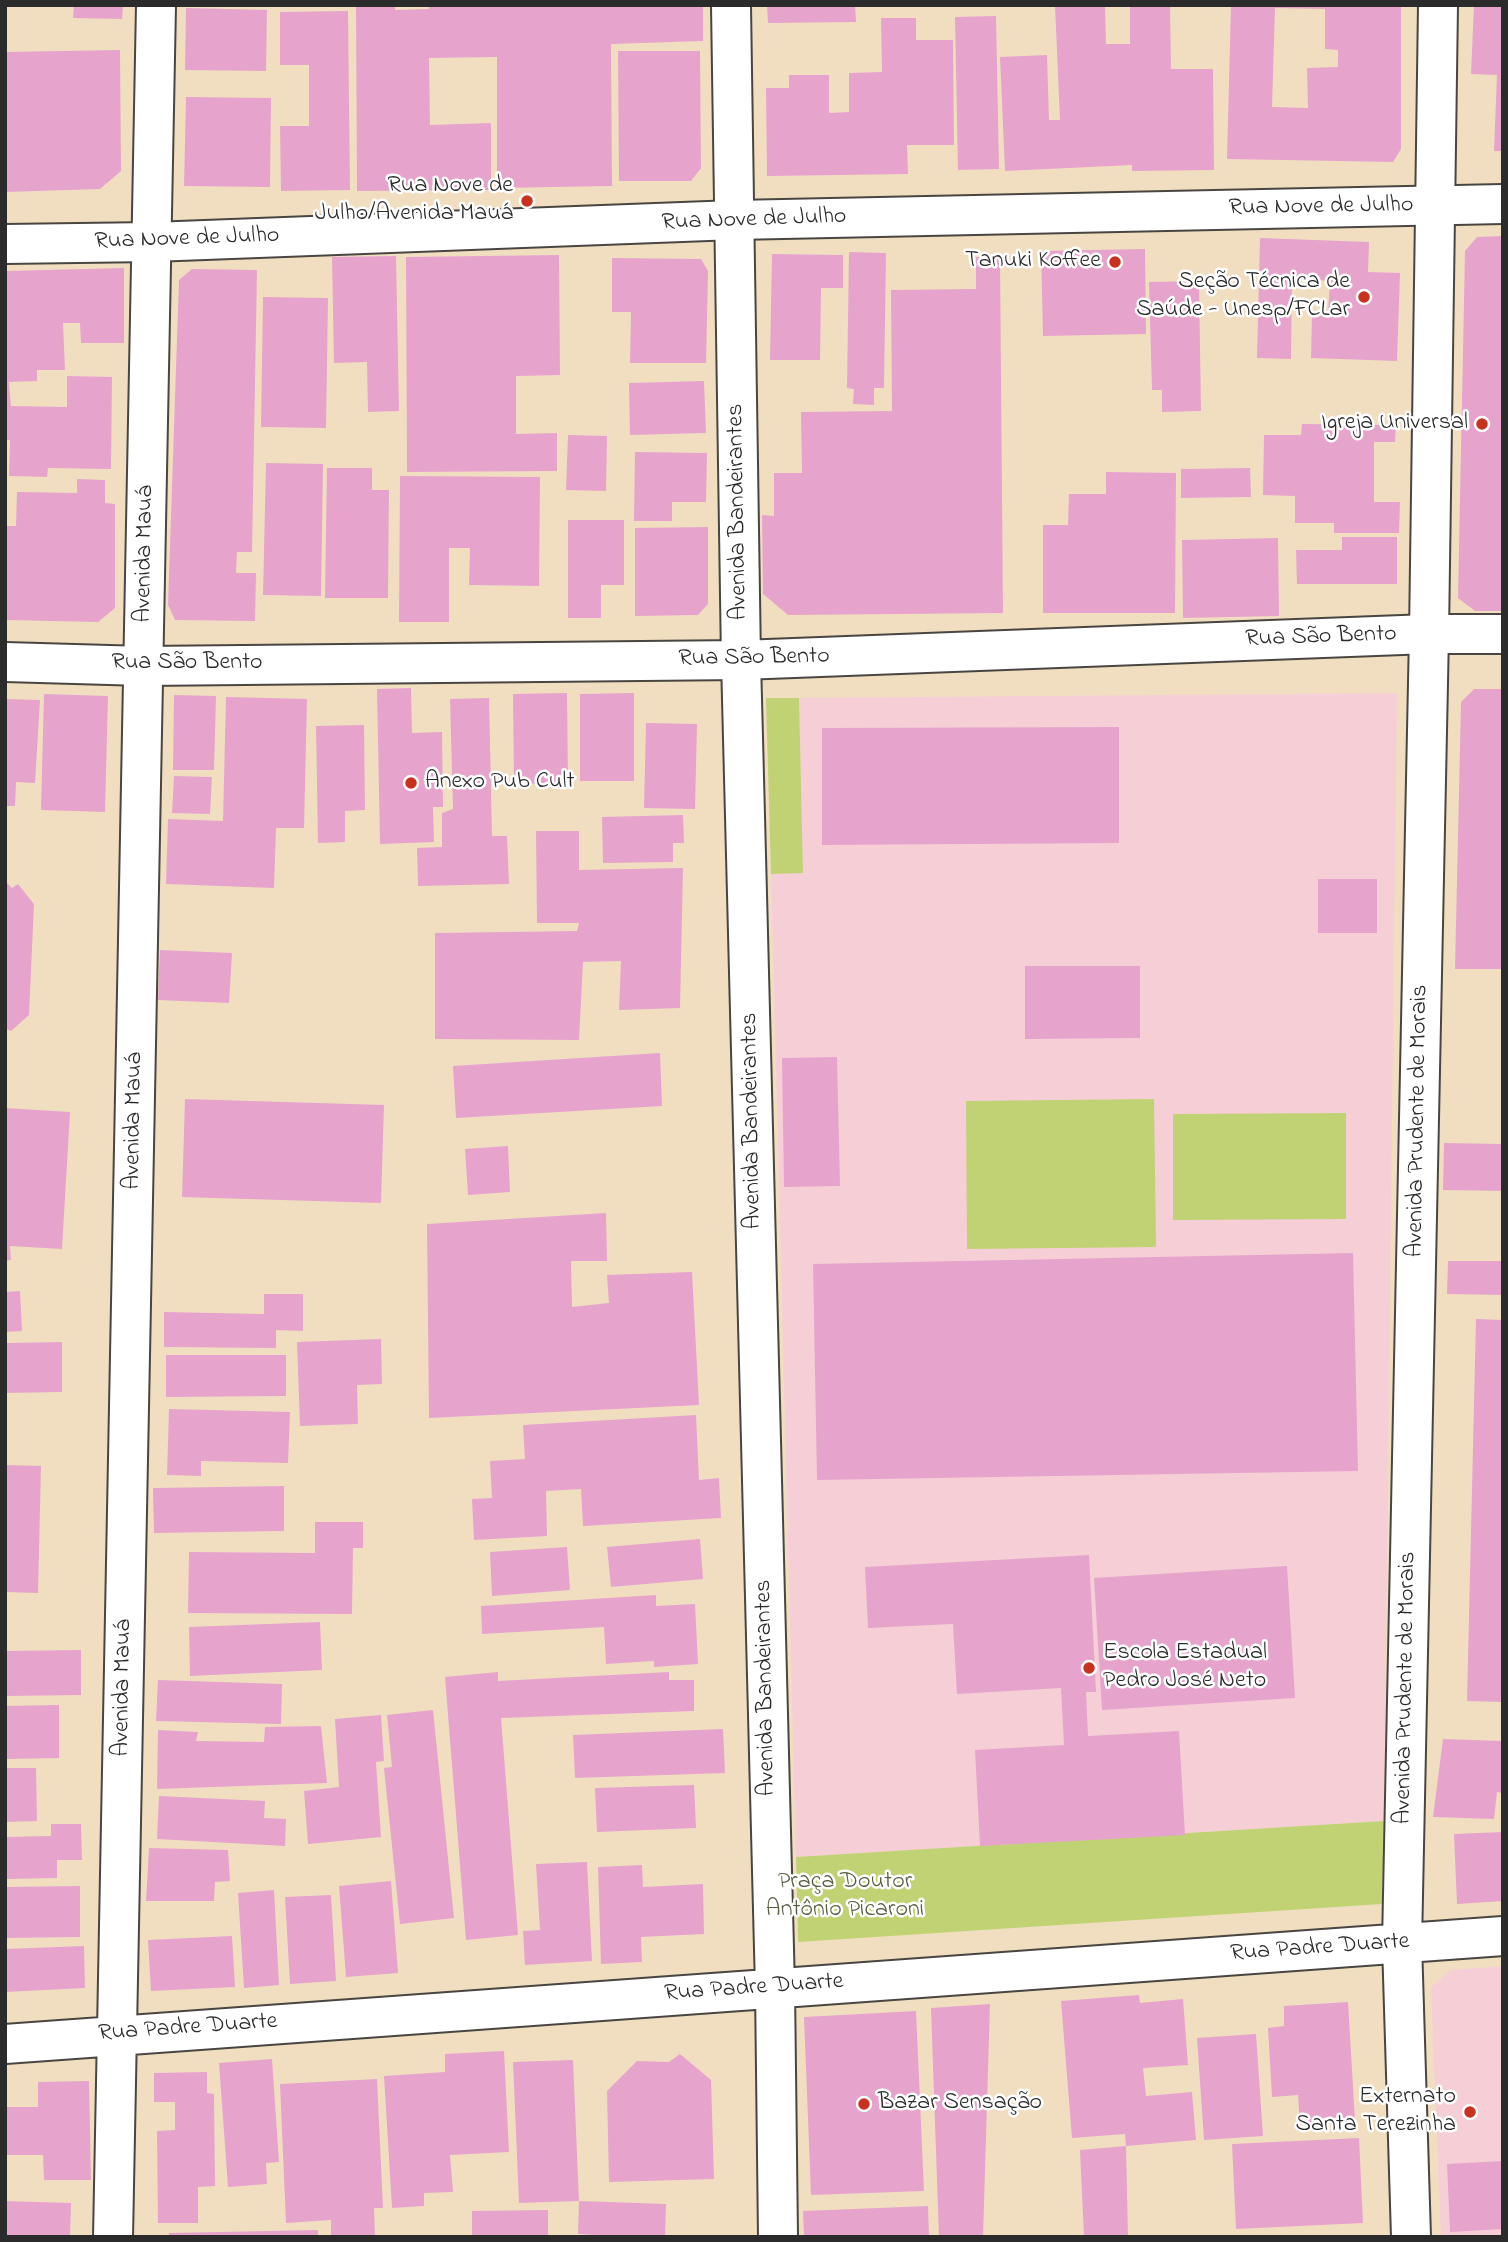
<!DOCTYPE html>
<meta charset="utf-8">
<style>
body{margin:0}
#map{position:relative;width:1508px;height:2242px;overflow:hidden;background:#f1dec0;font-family:"Indie Flower",sans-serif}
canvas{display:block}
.frame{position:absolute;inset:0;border:7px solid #2b2b2b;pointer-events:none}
</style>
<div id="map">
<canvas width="1508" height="2242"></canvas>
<div class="frame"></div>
</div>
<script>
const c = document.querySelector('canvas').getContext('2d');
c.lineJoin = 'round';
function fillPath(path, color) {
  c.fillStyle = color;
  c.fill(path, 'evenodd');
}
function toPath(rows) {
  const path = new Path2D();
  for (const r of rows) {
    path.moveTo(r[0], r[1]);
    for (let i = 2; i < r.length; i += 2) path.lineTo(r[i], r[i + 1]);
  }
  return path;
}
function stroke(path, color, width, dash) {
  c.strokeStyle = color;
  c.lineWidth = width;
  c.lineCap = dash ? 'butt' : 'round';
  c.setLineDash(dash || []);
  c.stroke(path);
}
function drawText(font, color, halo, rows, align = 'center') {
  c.font = font + ' "Indie Flower",sans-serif';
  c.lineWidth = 5;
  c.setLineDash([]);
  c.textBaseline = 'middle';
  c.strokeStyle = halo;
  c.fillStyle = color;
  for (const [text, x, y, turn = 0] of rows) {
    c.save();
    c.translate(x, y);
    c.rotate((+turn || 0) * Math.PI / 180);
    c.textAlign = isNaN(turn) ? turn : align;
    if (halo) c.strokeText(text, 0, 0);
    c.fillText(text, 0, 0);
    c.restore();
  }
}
fillPath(toPath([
 [1397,693,1384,1821,796,1857,771,874,803,872,799,698],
 [1503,1966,1503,2237,1441,2237,1431,1987,1451,1970]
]), '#f6cfd6');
fillPath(toPath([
 [766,698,799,698,803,873,771,874],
 [1154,1099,1156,1247,967,1249,966,1101],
 [1346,1113,1346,1219,1173,1220,1173,1114],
 [1384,1821,1382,1904,798,1942,796,1857]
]), '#c1d275');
fillPath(toPath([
 [74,5,123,5,122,19,73,18],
 [356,5,395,5,395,10,429,9,429,5,703,5,703,41,611,44,612,186,497,188,497,57,429,58,430,125,491,123,491,190,357,191],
 [767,5,855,5,856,22,768,23],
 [1055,5,1105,5,1106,44,1130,44,1130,5,1170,5,1171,69,1213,69,1214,170,1132,171,1132,165,1005,171,1000,57,1047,55,1049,120,1060,120],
 [1231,5,1401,5,1401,149,1393,162,1227,159],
 [1275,8,1325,9,1325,49,1338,50,1338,67,1307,68,1308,108,1272,107],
 [1474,5,1503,5,1503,151,1494,151,1497,75,1471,74],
 [186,8,267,10,266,71,185,70],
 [348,11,350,190,281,191,280,126,309,126,309,65,280,65,280,12],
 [996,16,999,169,958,170,955,17],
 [881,18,916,18,916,40,953,40,954,145,907,145,908,174,767,176,766,88,789,88,789,75,829,75,829,113,849,112,849,73,882,72],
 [120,50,121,171,100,189,5,192,5,52],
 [618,51,700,51,701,168,691,181,619,181],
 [186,97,271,98,270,187,184,186],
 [1503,236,1503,611,1475,611,1458,598,1465,251,1477,237],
 [1260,238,1369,242,1368,272,1400,273,1397,361,1311,358,1312,314,1328,315,1330,281,1316,280,1292,279,1291,359,1257,358],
 [1145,249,1146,334,1043,336,1041,251],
 [849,252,886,253,884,388,874,388,874,405,853,404,854,389,847,388],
 [772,254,843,255,843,288,821,288,820,360,770,360],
 [559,255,560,375,516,376,516,434,557,433,557,471,407,472,406,257],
 [396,256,399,411,368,412,367,362,334,363,332,257],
 [976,257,1000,257,1003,613,788,615,763,594,762,515,774,516,774,473,802,473,801,412,892,411,891,290,976,289],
 [612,258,701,259,708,271,706,363,630,363,631,312,612,312],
 [124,268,124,343,81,343,80,323,63,323,65,370,37,370,37,381,9,382,11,406,67,407,67,376,112,377,111,469,48,468,47,477,9,476,10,440,5,440,5,271],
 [192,269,257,270,252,552,237,552,236,573,256,573,255,621,175,620,168,605,179,280],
 [1199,281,1201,411,1162,412,1162,390,1152,390,1149,282],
 [263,297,328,298,326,428,261,427],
 [704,381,706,433,630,435,629,383],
 [1302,424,1396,425,1395,442,1374,442,1374,502,1400,502,1399,533,1334,533,1334,523,1295,523,1295,496,1263,495,1264,435,1301,435],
 [568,435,607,436,606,491,566,490],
 [635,452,707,453,706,502,672,502,672,521,634,521],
 [266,463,323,464,321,596,263,595],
 [327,468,372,468,372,490,389,490,388,598,325,598],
 [1250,468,1251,497,1181,498,1181,469],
 [1106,472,1176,473,1175,613,1043,613,1043,525,1068,525,1069,494,1106,494],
 [400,476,540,477,539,586,469,585,470,548,449,548,449,622,399,622],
 [77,479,105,480,105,503,115,504,115,608,98,622,5,620,5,526,16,526,17,492,77,493],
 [568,520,624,520,624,585,601,585,601,618,568,618],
 [708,527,708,604,698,615,635,616,635,528],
 [1342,537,1397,537,1397,584,1297,584,1296,550,1342,550],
 [1278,538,1279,616,1183,618,1182,540],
 [411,688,412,733,442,732,443,807,433,807,434,842,380,844,377,689],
 [1474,689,1503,689,1503,969,1455,969,1461,702],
 [567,693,568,783,514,784,513,694],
 [634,693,634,781,580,781,580,694],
 [44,694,108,696,105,812,41,810],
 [174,695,216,696,214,770,173,770],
 [226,697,307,699,304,828,276,828,274,888,166,884,168,819,223,821],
 [489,698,492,836,507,836,509,884,418,886,417,848,442,847,442,813,453,809,450,699],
 [5,699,40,700,35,783,16,782,15,806,5,806],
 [646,723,697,724,695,809,644,808],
 [364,725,365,810,345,811,345,842,318,843,316,726],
 [1119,727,1119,843,822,845,822,728],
 [174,776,212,777,210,814,172,813],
 [683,815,684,843,673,843,673,862,603,863,602,817],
 [536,831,579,831,579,870,683,868,680,1008,619,1010,621,961,583,962,579,1040,435,1039,435,933,577,931,579,923,537,923],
 [1318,879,1377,879,1377,933,1318,933],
 [5,881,12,888,18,884,34,904,29,1015,11,1031,5,1028],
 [160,950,232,953,229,1003,158,1000],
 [1025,966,1140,966,1140,1038,1025,1039],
 [660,1053,662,1106,456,1118,453,1066],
 [837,1057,840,1186,784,1187,782,1058],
 [185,1099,384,1105,381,1203,182,1197],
 [5,1108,70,1112,62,1249,10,1246,11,1260,5,1261],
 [1444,1143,1503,1144,1503,1191,1443,1190],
 [508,1146,510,1192,468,1195,465,1149],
 [606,1213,607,1261,571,1261,572,1307,609,1303,607,1275,692,1272,699,1405,429,1418,427,1224],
 [1353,1253,1358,1471,817,1480,813,1264],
 [1448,1261,1503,1261,1503,1295,1447,1294],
 [20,1291,22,1331,5,1332,5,1292],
 [264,1294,303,1294,303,1331,276,1330,276,1348,164,1347,164,1312,264,1314],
 [1476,1319,1503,1320,1503,1702,1467,1701],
 [381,1339,382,1384,357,1385,358,1424,300,1426,297,1342],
 [62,1342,62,1392,5,1393,5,1343],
 [166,1355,286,1355,286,1396,166,1397],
 [169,1409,290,1412,288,1463,201,1461,201,1476,167,1475],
 [696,1415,699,1480,719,1478,721,1518,583,1526,581,1489,546,1491,547,1536,474,1540,472,1499,492,1498,490,1461,525,1459,523,1425],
 [5,1465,41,1466,38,1593,5,1592],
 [284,1486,284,1531,154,1533,153,1488],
 [315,1522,363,1522,363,1548,353,1548,352,1614,188,1613,189,1552,315,1553],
 [700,1539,703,1579,611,1587,607,1547],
 [567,1547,570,1590,492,1596,490,1552],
 [1089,1555,1096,1692,1086,1692,1088,1736,1179,1731,1185,1835,980,1846,975,1750,1064,1745,1061,1688,957,1694,953,1624,868,1628,865,1567],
 [1287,1566,1295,1698,1102,1710,1094,1578],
 [656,1595,656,1606,695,1604,698,1664,654,1667,654,1661,606,1664,604,1627,482,1634,481,1606],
 [320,1622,322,1670,190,1676,189,1627],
 [81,1650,81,1695,5,1696,5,1651],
 [498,1672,498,1681,669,1672,669,1680,694,1680,694,1711,501,1718,518,1935,466,1940,445,1677],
 [158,1680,282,1684,281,1724,156,1721],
 [59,1705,59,1758,5,1759,5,1706],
 [433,1710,454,1918,400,1924,384,1768,392,1767,387,1715],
 [381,1715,384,1761,376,1762,381,1837,308,1844,304,1791,339,1787,335,1719],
 [321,1726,327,1783,157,1789,158,1730,198,1732,196,1741,264,1742,265,1727],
 [723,1729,725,1773,575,1778,573,1735],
 [1443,1739,1503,1741,1503,1793,1497,1792,1494,1819,1433,1817],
 [5,1768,36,1768,37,1821,5,1822],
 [694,1785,696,1828,597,1832,595,1788],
 [159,1796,265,1801,264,1818,286,1819,285,1846,157,1839],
 [51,1824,81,1824,82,1860,57,1860,57,1878,5,1879,5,1837,51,1836],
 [1503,1832,1503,1901,1457,1904,1454,1834],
 [149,1848,228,1850,230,1881,215,1882,214,1901,146,1901],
 [587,1862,592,1961,525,1965,523,1931,540,1930,536,1864],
 [642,1865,643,1887,703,1884,704,1934,641,1937,642,1962,601,1964,598,1867],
 [391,1881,398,1973,346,1977,339,1886],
 [80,1886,80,1937,5,1938,5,1887],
 [274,1890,279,1985,244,1988,238,1893],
 [331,1895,336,1981,290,1984,285,1897],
 [232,1936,235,1987,151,1991,148,1940],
 [84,1946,85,1988,5,1992,5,1949],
 [1139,1995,1140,2003,1183,1999,1188,2065,1143,2068,1146,2096,1192,2092,1196,2140,1126,2146,1125,2134,1072,2138,1061,2001],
 [1348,2002,1355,2121,1300,2125,1298,2095,1272,2097,1268,2028,1284,2026,1284,2006],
 [990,2004,983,2237,939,2237,931,2008],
 [916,2011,924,2191,811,2195,804,2017],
 [1256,2034,1263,2136,1204,2140,1197,2038],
 [504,2051,509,2152,450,2155,453,2192,424,2193,424,2206,392,2208,384,2076,445,2072,445,2054],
 [680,2054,711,2080,714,2179,609,2182,607,2091,637,2061,669,2062],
 [272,2059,279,2162,266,2163,267,2184,228,2187,219,2063],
 [573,2060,579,2201,666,2204,665,2237,596,2237,596,2235,578,2234,579,2201,519,2203,513,2062],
 [207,2072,207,2093,214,2094,215,2186,198,2187,198,2223,158,2223,157,2131,175,2130,175,2102,154,2102,154,2073],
 [377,2079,383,2208,374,2208,375,2237,331,2237,331,2220,286,2223,280,2084],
 [89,2081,91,2180,44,2180,43,2155,5,2155,5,2107,38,2107,38,2082],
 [1359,2138,1363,2223,1236,2229,1232,2144],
 [1126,2146,1128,2237,1084,2237,1080,2150],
 [1503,2161,1503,2229,1450,2232,1447,2164],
 [5,2201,71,2203,70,2237,5,2237],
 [928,2206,929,2237,804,2237,803,2211],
 [548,2210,548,2237,472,2237,472,2211],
 [318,2230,318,2237,169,2237,169,2233]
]), '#e6a4cd');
const minor = toPath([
 [731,5,741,660,775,1987,778,2237],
 [5,2044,1503,1936],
 [113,2237,156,5],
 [1411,2237,1402,1943,1429,634,1438,5]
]);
const tertiary = toPath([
 [5,244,152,242,735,220,1503,204],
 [5,662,144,666,741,660,1429,634,1503,634]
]);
stroke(minor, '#494641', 42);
stroke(tertiary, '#494641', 42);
stroke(minor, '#fff', 38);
stroke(tertiary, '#fff', 38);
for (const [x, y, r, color] of [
 [527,201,7,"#c8321e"],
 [1115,262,7,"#c8321e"],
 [1364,297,7,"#c8321e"],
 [1482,424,7,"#c8321e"],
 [411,783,7,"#c8321e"],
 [1089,1668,7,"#c8321e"],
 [864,2104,7,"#c8321e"],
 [1470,2112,7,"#c8321e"]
]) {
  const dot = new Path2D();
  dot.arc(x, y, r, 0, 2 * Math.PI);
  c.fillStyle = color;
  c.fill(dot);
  stroke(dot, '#fff', 2.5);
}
drawText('24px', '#2b2b2b', '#fff', [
 ["Rua Nove de",513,187],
 ["Julho/Avenida Mauá",513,215],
 ["Tanuki Koffee",1101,262],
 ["Seção Técnica de",1350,283],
 ["Saúde - Unesp/FCLar",1350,311],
 ["Igreja Universal",1468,424],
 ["Anexo Pub Cult",425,783,"left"],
 ["Escola Estadual",1103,1654,"left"],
 ["Pedro José Neto",1103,1682,"left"],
 ["Externato",1456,2098],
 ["Santa Terezinha",1456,2126],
 ["Bazar Sensação",878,2104,"left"]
], 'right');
drawText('24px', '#2b2b2b', '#fff', [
 ["Rua Nove de Julho",1321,208,-1],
 ["Rua Nove de Julho",754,221,-2],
 ["Rua Nove de Julho",187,240,-2],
 ["Avenida Bandeirantes",739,512,-91],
 ["Avenida Mauá",146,554,-89],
 ["Rua São Bento",1321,638,-2],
 ["Rua São Bento",754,659,-1],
 ["Rua São Bento",187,664],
 ["Avenida Mauá",135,1121,-89],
 ["Avenida Bandeirantes",753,1121,-91],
 ["Avenida Prudente de Morais",1419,1121,-89],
 ["Avenida Mauá",124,1688,-89],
 ["Avenida Bandeirantes",767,1688,-91],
 ["Avenida Prudente de Morais",1407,1688,-89],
 ["Rua Padre Duarte",1320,1949,-4],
 ["Rua Padre Duarte",754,1989,-4],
 ["Rua Padre Duarte",188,2029,-4]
]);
drawText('24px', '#585d41', '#fff', [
 ["Praça Doutor",845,1883],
 ["Antônio Picaroni",845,1911]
]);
</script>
